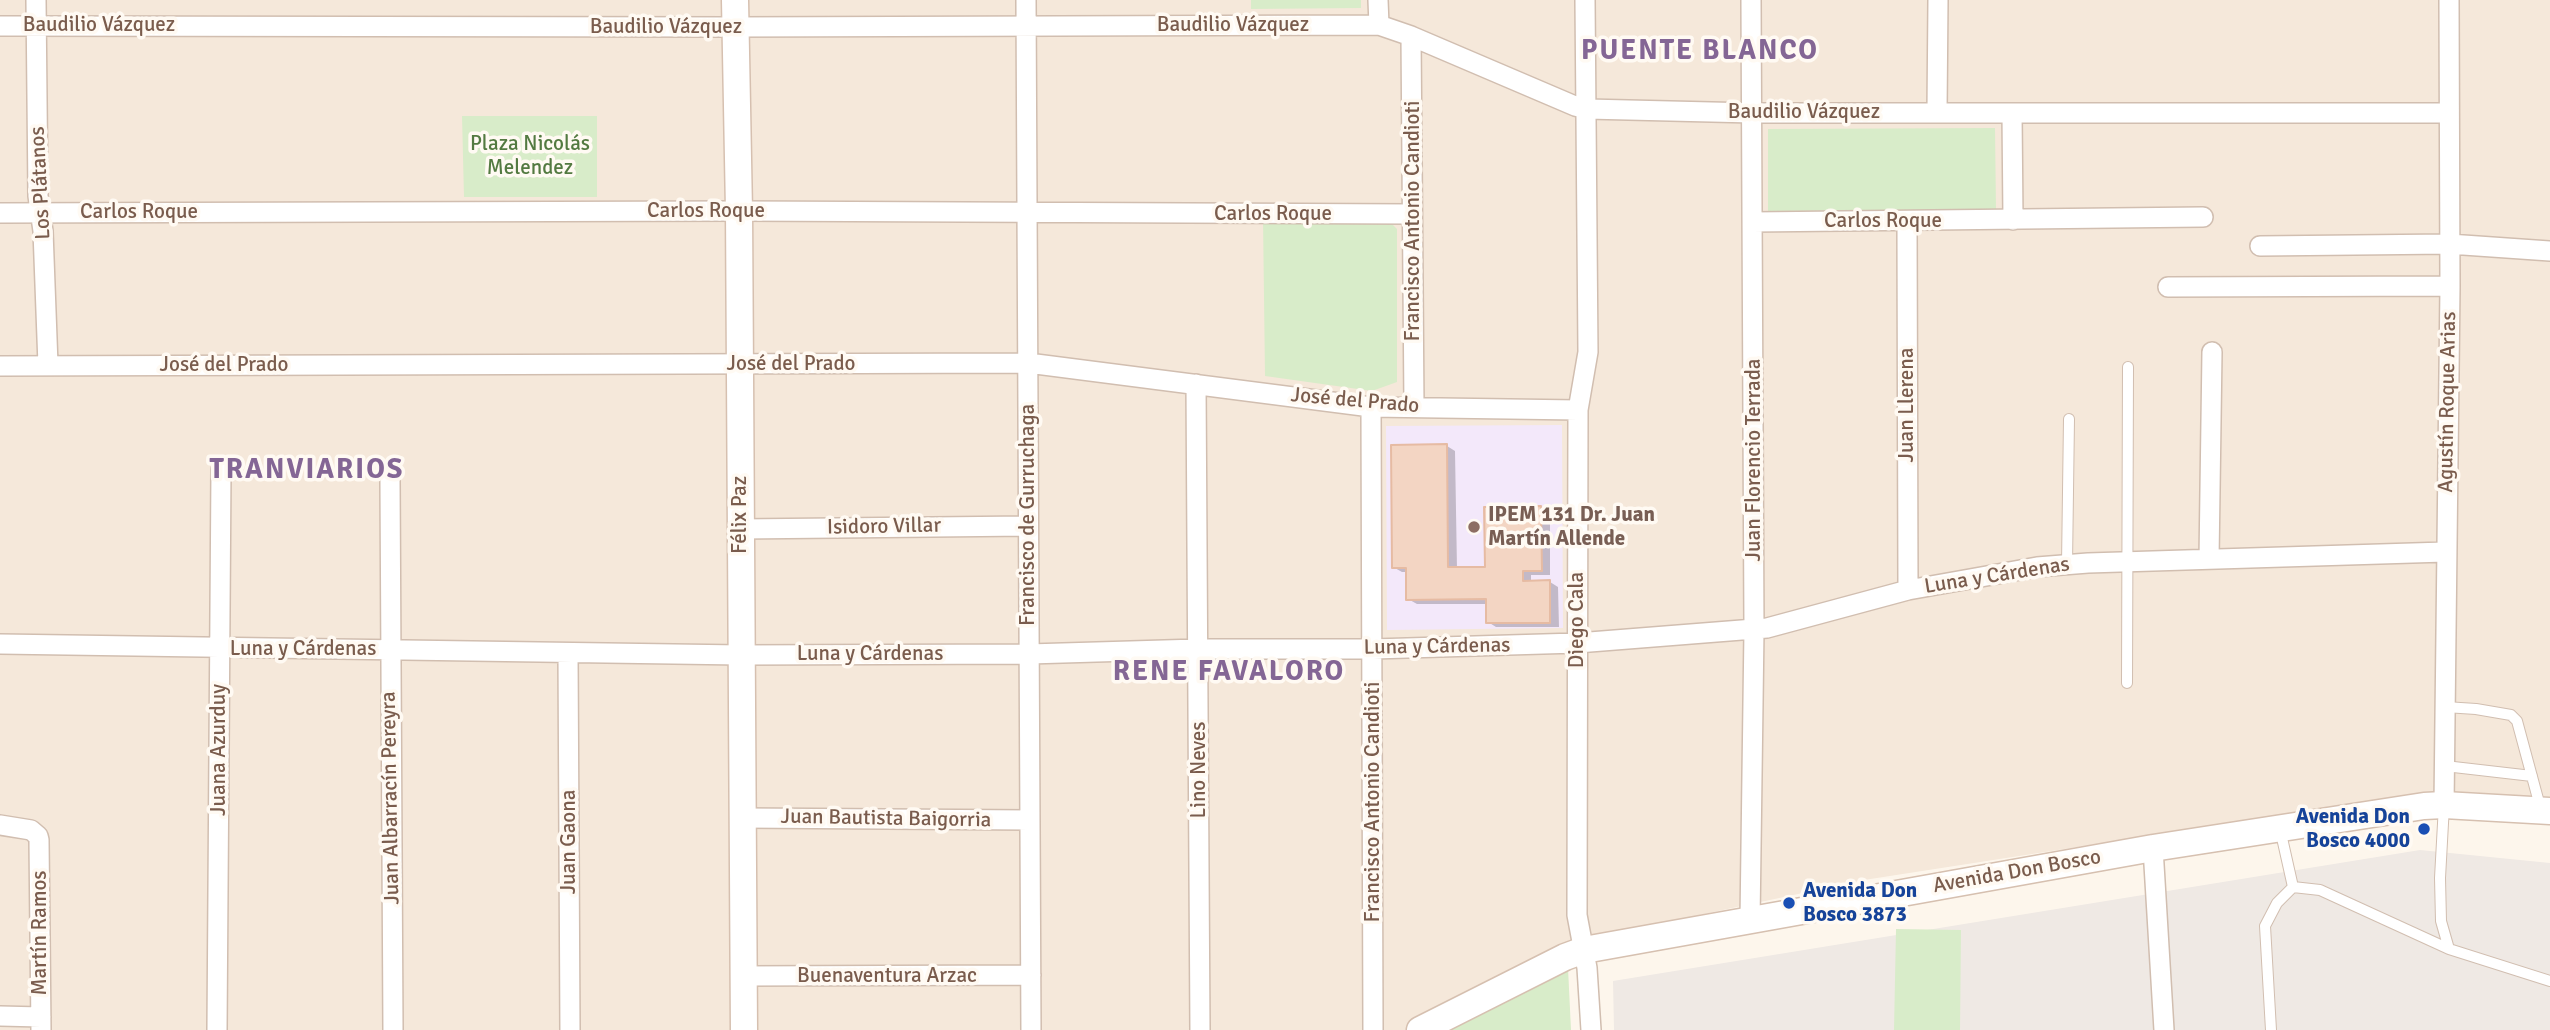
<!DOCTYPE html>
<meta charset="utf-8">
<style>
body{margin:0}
canvas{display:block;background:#fdf6ec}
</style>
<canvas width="2550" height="1030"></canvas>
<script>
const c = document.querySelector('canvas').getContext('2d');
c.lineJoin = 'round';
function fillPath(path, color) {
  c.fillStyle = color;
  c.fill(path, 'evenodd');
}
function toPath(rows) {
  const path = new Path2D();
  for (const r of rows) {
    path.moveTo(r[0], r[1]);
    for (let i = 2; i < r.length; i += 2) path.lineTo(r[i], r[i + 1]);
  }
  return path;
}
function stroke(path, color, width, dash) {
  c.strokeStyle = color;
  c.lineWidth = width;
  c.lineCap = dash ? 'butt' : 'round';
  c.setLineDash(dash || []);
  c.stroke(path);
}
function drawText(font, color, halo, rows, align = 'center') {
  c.font = font + ' Signika,sans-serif';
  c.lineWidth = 7;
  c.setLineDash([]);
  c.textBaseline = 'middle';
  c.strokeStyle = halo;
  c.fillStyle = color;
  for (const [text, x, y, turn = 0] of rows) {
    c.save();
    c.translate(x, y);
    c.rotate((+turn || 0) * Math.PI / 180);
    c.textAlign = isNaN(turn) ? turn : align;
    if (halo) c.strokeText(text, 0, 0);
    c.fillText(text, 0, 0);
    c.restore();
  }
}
fillPath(toPath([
 [0,0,2550,0,2550,803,2426,793,1864,880,1558,945,1406,1030,0,1030]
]), '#f5e8da');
fillPath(toPath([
 [2420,850,2550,863,2550,1030,1614,1030,1613,981]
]), '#efe9e4');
fillPath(toPath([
 [1562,425,1563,628,1387,630,1386,426]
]), '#f3e8fa');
fillPath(toPath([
 [1251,0,1361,0,1361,8,1251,9],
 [462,116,597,116,597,197,464,197],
 [1995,128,1996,210,1768,211,1768,129],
 [1263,218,1387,219,1397,229,1397,382,1372,391,1265,376],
 [1896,929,1961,930,1960,1030,1894,1030],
 [1568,968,1571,1030,1444,1030]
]), '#d8ecc9');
fillPath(toPath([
 [1447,446,1455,451,1457,569,1487,569,1541,508,1550,513,1550,575,1531,575,1531,582,1550,582,1558,587,1559,627,1496,627,1488,622,1487,604,1417,604,1408,599,1408,572,1402,572,1393,567]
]), '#0003');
const building = toPath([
 [1447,444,1448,567,1485,567,1484,507,1541,506,1542,571,1523,571,1523,581,1550,580,1550,623,1486,623,1486,599,1406,600,1406,568,1392,568,1391,445,1447,444]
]);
fillPath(building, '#f3d5c3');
stroke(building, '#e6bba3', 2);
const service = toPath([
 [2067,564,2069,419],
 [2127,683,2128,367],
 [2445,707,2476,709,2511,715,2517,721,2541,810],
 [2445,766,2532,776],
 [2444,805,2440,878,2441,921,2449,949,2550,981],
 [2280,829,2293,887],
 [2271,1030,2265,926,2277,903,2293,887,2320,890,2449,949]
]);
const minor = toPath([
 [36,0,38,196,43,231,48,365],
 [1026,0,1031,1030],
 [1378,0,1379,25],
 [1585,0,1588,352,1578,410,1577,915,1587,968,1591,1030],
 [0,26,735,27,1379,25,1411,36,1575,106,1587,109,1753,113,2449,113],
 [1411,36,1414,407],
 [1937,112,1938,0],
 [2012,113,2013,220],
 [0,213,739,211,1412,214],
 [1907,221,1908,590],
 [1753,222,2203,217],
 [2260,246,2449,244,2550,251],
 [2168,287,2450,286],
 [0,366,1028,363,1371,407,1578,410],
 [1196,384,1200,1030],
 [1371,407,1373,1030],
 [390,481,393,1030],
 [740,529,1028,526],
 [2209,559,2212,352],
 [0,644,741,655,1029,654,1198,649,1373,649,1577,643,1767,628,1908,590,2037,567,2088,563,2445,552],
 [568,653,570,1030],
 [2444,805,2450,286,2449,0],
 [742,818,1030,820],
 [0,825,31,830,38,836,39,840,41,1030],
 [2153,848,2164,1030],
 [1750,920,1754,630,1751,0],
 [744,976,1031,975],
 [0,1016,41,1017],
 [217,1030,221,470]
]);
const secondary = toPath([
 [735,0,739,211,744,1030],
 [1420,1030,1565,957,1584,950,2153,848,2424,806,2444,805,2550,811]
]);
stroke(service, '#d1beb0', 12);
stroke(minor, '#d1beb0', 22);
stroke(secondary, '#d6c0b0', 29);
stroke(service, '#fff', 10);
stroke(minor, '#fff', 19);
stroke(secondary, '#fff', 26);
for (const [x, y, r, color] of [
 [1474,527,7,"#8d6e63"],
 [2424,829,7,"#1a4fb4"],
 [1789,903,7,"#1a4fb4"]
]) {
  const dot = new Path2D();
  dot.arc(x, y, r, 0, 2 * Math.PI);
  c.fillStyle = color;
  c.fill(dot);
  stroke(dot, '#fffaf3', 2.5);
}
drawText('21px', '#7a5c4d', '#fffaf3', [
 ["Baudilio Vázquez",99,25],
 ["Baudilio Vázquez",1233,25],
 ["Baudilio Vázquez",666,27],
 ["Baudilio Vázquez",1804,112],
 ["Los Plátanos",41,183,-93],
 ["Carlos Roque",706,211],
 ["Carlos Roque",139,212],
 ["Carlos Roque",1273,214],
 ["Francisco Antonio Candioti",1413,221,-90],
 ["Carlos Roque",1883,221],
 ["José del Prado",791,364],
 ["José del Prado",224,365],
 ["José del Prado",1355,401,5],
 ["Agustín Roque Arias",2448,402,-89],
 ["Juan Llerena",1907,405,-90],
 ["Juan Florencio Terrada",1754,460,-90],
 ["Félix Paz",740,515,-90],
 ["Francisco de Gurruchaga",1028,515,-90],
 ["Isidoro Villar",884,527,-1],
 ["Luna y Cárdenas",1997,576,-9],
 ["Diego Cala",1577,620,-90],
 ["Luna y Cárdenas",1437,647,-1],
 ["Luna y Cárdenas",303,649],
 ["Luna y Cárdenas",870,654],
 ["Juana Azurduy",219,750,-90],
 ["Lino Neves",1199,770,-90],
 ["Juan Albarracín Pereyra",391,798,-91],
 ["Francisco Antonio Candioti",1373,802,-90],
 ["Juan Bautista Baigorria",886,819,1],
 ["Juan Gaona",569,842,-90],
 ["Avenida Don Bosco",2017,872,-10],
 ["Martín Ramos",40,933,-90],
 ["Buenaventura Arzac",887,976]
]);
drawText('21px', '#537a41', '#fffaf3', [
 ["Plaza Nicolás",530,144],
 ["Melendez",530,168]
]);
drawText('bold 21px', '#785e54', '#fffaf3', [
 ["IPEM 131 Dr. Juan",1488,515],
 ["Martín Allende",1488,539]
], 'left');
drawText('bold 21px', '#164399', '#fffaf3', [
 ["Avenida Don",2410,817],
 ["Bosco 4000",2410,841],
 ["Avenida Don",1803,891,"left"],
 ["Bosco 3873",1803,915,"left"]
], 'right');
c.letterSpacing = '2px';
drawText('bold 28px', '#846695', '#fffaf3', [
 ["PUENTE BLANCO",1700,52],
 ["TRANVIARIOS",307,471],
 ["RENE FAVALORO",1229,673]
]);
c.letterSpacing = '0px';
</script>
